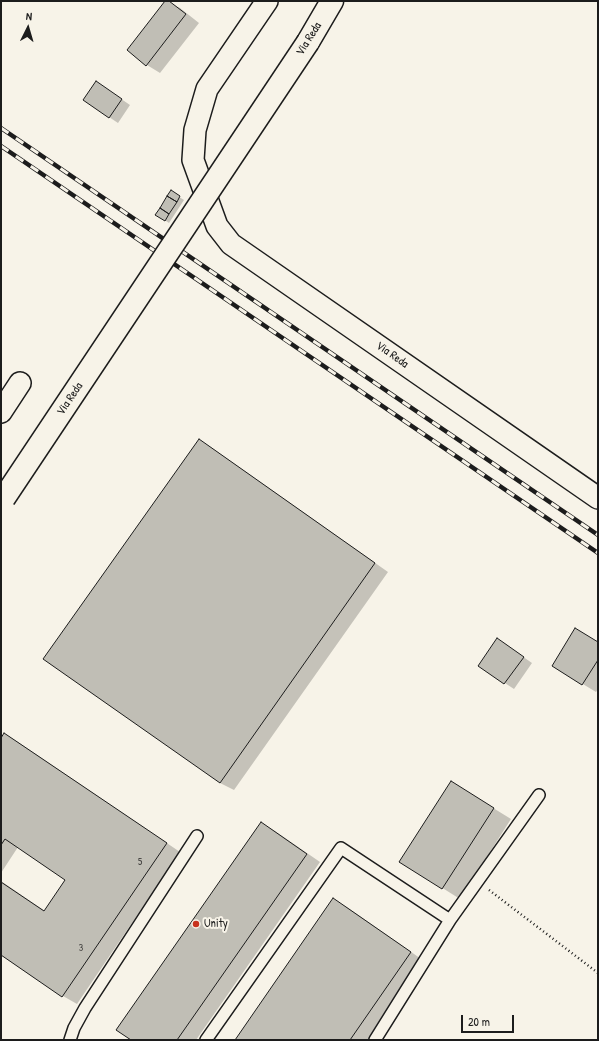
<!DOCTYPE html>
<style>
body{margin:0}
#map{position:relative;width:599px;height:1041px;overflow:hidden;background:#f7f3e8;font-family:"Patrick Hand",sans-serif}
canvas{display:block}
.frame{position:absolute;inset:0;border:2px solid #1c1c1c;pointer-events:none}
.north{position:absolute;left:8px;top:8px;width:40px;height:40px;-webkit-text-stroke:3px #f7f3e8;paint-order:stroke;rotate:5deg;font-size:11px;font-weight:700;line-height:16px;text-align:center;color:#1c1c1c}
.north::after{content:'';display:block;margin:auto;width:14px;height:18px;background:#1c1c1c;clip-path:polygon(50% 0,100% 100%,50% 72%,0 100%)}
.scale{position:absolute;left:461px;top:1015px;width:53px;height:18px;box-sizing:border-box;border:2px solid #1c1c1c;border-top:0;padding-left:5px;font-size:12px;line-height:14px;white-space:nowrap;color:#1c1c1c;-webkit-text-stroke:3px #f7f3e8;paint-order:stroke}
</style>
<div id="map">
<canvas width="599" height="1041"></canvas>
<div class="frame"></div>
<div class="north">N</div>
<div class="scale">20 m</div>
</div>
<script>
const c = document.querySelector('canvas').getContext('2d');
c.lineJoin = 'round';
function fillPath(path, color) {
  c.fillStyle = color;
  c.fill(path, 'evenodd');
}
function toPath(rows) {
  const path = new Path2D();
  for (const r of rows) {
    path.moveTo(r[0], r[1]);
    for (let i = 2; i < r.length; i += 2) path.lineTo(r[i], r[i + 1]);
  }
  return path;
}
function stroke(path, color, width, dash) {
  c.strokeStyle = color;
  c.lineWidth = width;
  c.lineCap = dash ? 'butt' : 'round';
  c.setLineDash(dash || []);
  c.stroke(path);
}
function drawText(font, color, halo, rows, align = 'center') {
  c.font = font + ' "Patrick Hand",sans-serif';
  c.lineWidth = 4;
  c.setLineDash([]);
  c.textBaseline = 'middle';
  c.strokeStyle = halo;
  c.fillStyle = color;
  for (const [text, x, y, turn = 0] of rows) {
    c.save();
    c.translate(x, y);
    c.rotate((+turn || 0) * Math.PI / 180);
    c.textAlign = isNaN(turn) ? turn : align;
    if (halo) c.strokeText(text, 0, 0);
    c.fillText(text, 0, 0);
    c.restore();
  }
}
fillPath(toPath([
 [166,1,180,8,199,23,160,73,147,65],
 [105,88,130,105,118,123,109,117],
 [171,192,184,200,169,223,157,215],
 [199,440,212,448,388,572,234,790,220,783],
 [598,643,598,689,596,692,553,666],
 [506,645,532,663,514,689,479,666],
 [5,734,18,742,180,852,77,1004,63,996,1,954,1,881,45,911,67,880,18,847,1,873,1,739],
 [451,782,511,819,460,899,401,862],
 [261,823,275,831,320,862,196,1040,132,1040],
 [334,900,347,907,424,961,369,1040,236,1040]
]), '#0003');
const building = toPath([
 [165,1,169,1,186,14,146,66,127,50,165,1],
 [96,81,122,99,109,118,83,100,96,81],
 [171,190,180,196,177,202,167,196,171,190],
 [167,196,177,202,169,214,160,208,167,196],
 [160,208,169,214,165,221,155,215,160,208],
 [199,439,375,563,220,783,43,659,199,439],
 [575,628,598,642,598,660,582,685,552,666,575,628],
 [497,638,524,657,504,684,478,666,497,638],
 [4,733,167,843,62,997,1,955,1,882,44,911,65,880,5,839,1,845,1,738,4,733],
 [451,781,494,808,442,889,399,862,451,781],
 [261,822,307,854,177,1040,131,1040,116,1030,261,822],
 [333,898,411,952,350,1040,235,1040,333,898]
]);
fillPath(building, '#c0beb5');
stroke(building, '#1c1c1c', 1);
const lane = toPath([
 [450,920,539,795],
 [70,1040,74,1028,85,1008,197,836],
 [206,1040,341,848,450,920,375,1040]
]);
const street = toPath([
 [267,1,207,89,195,130,193,160,217,226,231,244,598,498],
 [1,412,20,383]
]);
const secondary = toPath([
 [308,42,332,1]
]);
stroke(lane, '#1c1c1c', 14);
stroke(street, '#1c1c1c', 24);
stroke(secondary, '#1c1c1c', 25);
stroke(toPath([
 [489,890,598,973]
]), '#1c1c1c', 2.5, [1, 3]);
stroke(lane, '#f7f3e8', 11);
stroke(street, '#f7f3e8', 21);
stroke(secondary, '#f7f3e8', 22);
const rail = toPath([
 [1,128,598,535],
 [1,146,598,553]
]);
stroke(rail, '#1c1c1c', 4.5);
stroke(rail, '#f7f3e8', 3, [9]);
const secondaryBridge = toPath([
 [4,498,308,42]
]);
stroke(secondaryBridge, '#1c1c1c', 25, []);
stroke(secondaryBridge, '#f7f3e8', 22);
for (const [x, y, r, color] of [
 [196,924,4,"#c8321e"]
]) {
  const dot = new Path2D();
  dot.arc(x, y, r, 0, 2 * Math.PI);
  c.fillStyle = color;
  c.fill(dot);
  stroke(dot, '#f7f3e8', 1.5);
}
drawText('10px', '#454442', null, [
 ["5",140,862],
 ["3",81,948]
]);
drawText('12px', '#1c1c1c', '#f7f3e8', [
 ["Via Reda",309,39,-58],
 ["Via Reda",392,355,35],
 ["Via Reda",70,399,-56]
]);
drawText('12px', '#1c1c1c', '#f7f3e8', [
 ["Unity",204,924]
], 'left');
</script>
